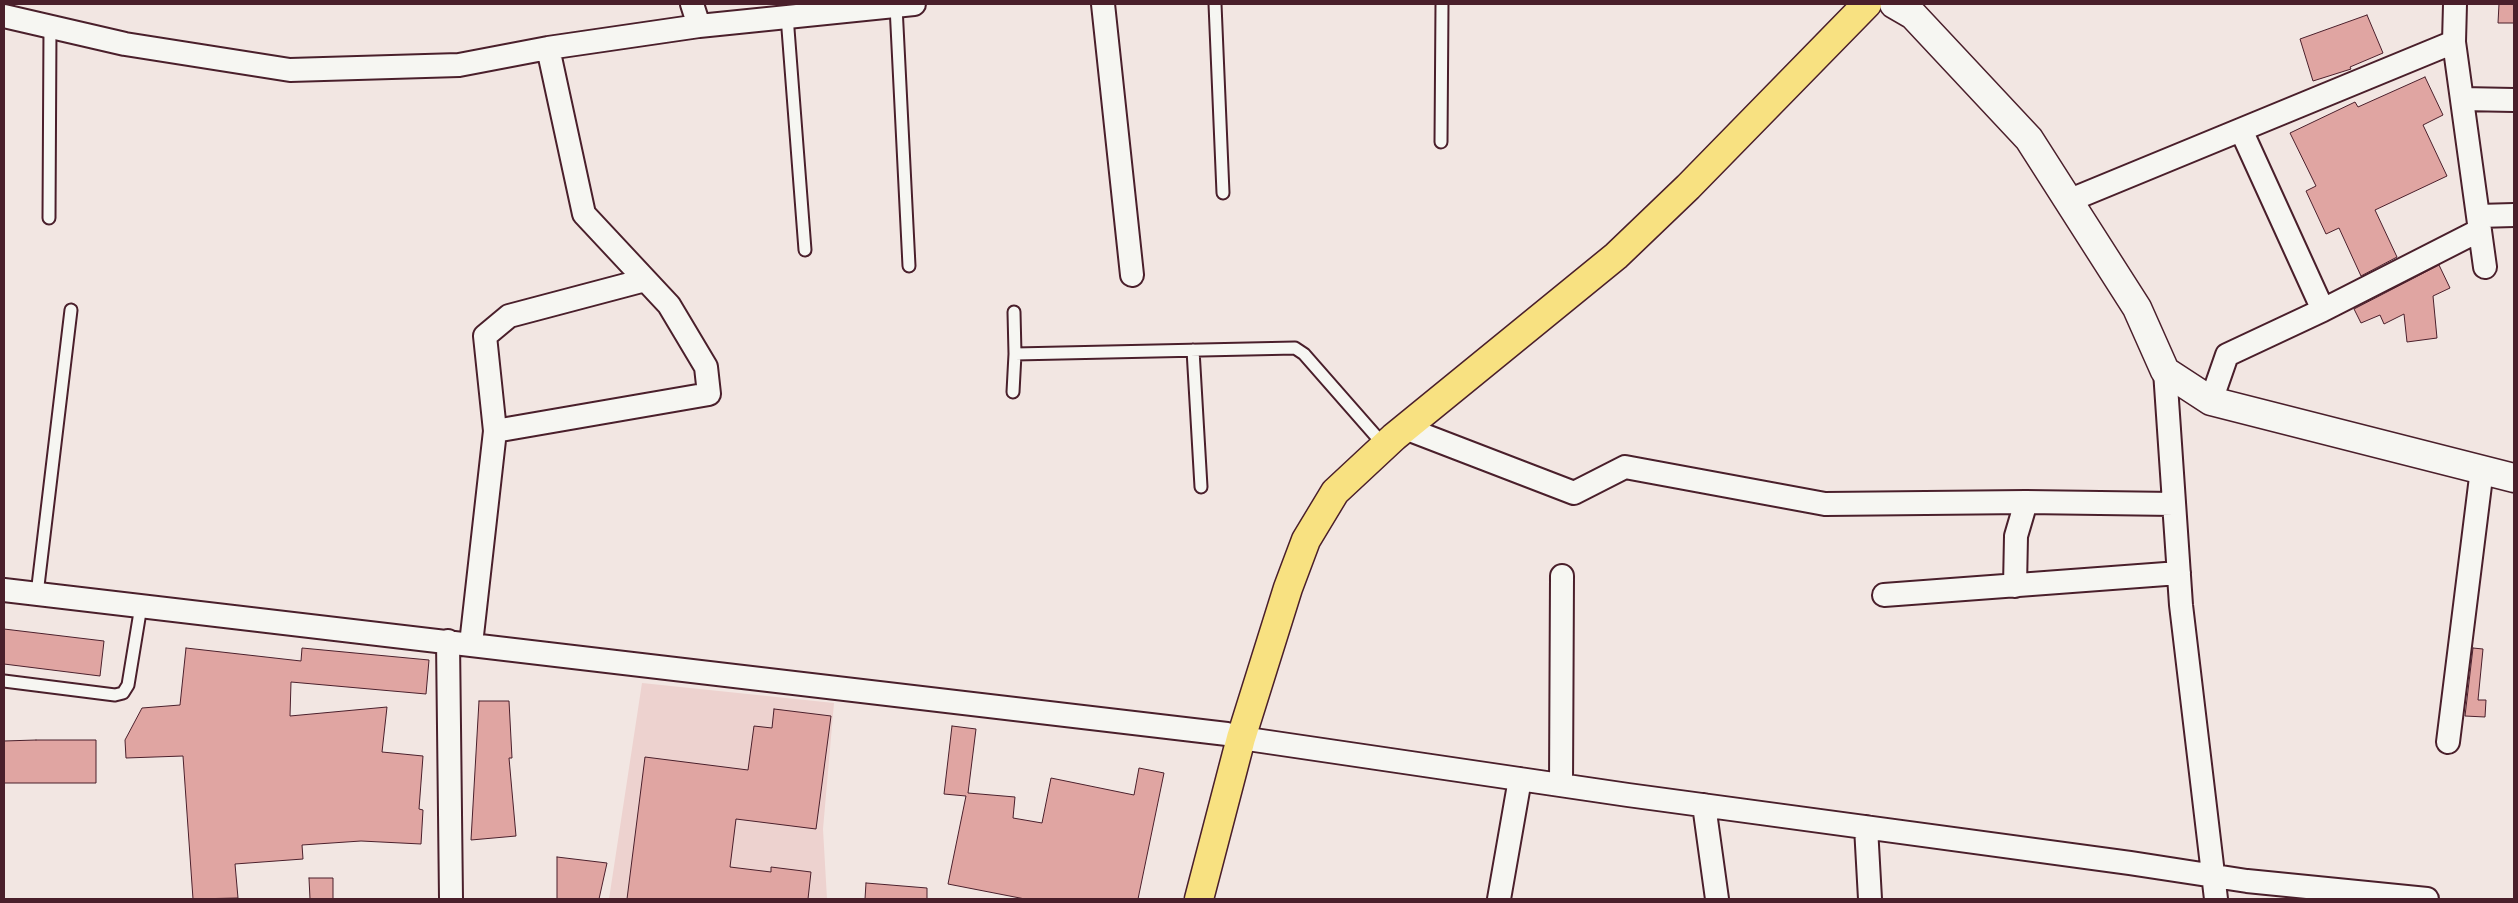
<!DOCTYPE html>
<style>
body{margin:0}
#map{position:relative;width:2518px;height:903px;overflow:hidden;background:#f2e6e2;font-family:"Balsamiq Sans",sans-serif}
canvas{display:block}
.frame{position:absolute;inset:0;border:5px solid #4a1f2b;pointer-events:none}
</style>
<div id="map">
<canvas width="2518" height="903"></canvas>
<div class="frame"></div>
</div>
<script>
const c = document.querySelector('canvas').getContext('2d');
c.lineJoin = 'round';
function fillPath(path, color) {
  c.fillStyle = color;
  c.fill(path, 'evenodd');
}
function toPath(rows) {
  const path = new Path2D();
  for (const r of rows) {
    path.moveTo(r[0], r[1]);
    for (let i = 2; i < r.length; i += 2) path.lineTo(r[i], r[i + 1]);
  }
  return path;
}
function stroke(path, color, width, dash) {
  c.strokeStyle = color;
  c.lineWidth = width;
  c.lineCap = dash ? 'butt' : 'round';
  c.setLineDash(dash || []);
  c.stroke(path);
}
fillPath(toPath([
 [642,683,834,703,823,829,827,899,609,899]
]), '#edd2cf');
const building = toPath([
 [2499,4,2514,4,2514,23,2498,23,2499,4],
 [2367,15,2383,53,2350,67,2351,69,2313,81,2300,39,2367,15],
 [2425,77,2443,115,2423,125,2447,176,2375,210,2397,257,2361,276,2339,228,2326,234,2306,191,2316,186,2290,133,2355,102,2358,107,2425,77],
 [2439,265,2450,288,2433,296,2437,338,2407,342,2404,314,2384,324,2380,315,2361,323,2354,309,2439,265],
 [4,629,104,641,100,676,4,664,4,629],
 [186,648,301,661,302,648,429,660,426,694,291,682,290,716,387,707,382,752,423,756,419,809,423,810,421,844,361,841,302,845,303,859,235,864,238,898,193,899,183,756,126,758,125,740,142,708,180,705,186,648],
 [2473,648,2483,649,2478,700,2486,700,2485,717,2465,716,2473,648],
 [479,701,509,701,512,758,509,758,516,836,471,840,479,701],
 [774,709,831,716,816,829,736,819,730,867,771,872,771,867,811,872,808,899,627,899,645,757,748,770,754,726,772,728,774,709],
 [952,726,976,729,968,793,1015,797,1013,818,1042,823,1051,778,1134,795,1139,768,1164,773,1138,899,1025,899,948,884,966,796,944,794,952,726],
 [36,740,96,740,96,783,4,783,4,741,36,740],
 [557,857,607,863,599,899,557,899,557,857],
 [309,878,333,878,333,899,310,899,309,878],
 [866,883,927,888,927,899,865,899,866,883]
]);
fillPath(building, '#e0a5a2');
stroke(building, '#4a1f2b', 1);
const lane = toPath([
 [1215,4,1223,193],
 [896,6,909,266],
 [787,16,805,250],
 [1441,142,1442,4],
 [49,218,50,28],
 [1014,312,1015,354],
 [1193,350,1201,487],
 [1013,392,1015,354,1295,348,1304,354,1375,435],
 [37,594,71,310],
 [4,681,115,695,123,693,128,685,141,606]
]);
const street = toPath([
 [692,4,699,26],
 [1103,4,1132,275],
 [4,16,125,44,290,70,459,65,548,48,699,26,914,4],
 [2454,42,2485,267],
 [2462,99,2514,100],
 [2068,201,2454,42,2455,4],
 [2478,216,2514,215],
 [2323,310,2480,230],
 [2165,371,2181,605,2216,899],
 [2211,401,2227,355,2323,310,2241,130],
 [1405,428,1574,493,1625,467,1825,504,2026,502,2174,504],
 [495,431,709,394,706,367,669,305,584,214,548,48],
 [2015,586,2016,536,2026,502],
 [4,590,1227,734,1241,738,1628,795,2130,863,2247,881,2427,899],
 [1884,595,2179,573],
 [448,641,451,899],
 [471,644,495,431,485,336,509,316,645,280],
 [2448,742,2482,469],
 [1561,785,1562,576],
 [1704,805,1717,899],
 [1866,827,1870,899],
 [1499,899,1520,779]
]);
const secondary = toPath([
 [1894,4,1913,15,2029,139,2137,308,2165,371,2211,401,2514,478]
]);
const primary = toPath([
 [1199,899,1241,738,1288,588,1306,540,1335,492,1394,437,1616,256,1688,187,1867,4]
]);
stroke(lane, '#4a1f2b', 15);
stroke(street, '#4a1f2b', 26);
stroke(secondary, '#4a1f2b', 31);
stroke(primary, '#4a1f2b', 31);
stroke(lane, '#f6f6f2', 11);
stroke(street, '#f6f6f2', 22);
stroke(secondary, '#f6f6f2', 28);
stroke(primary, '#f8e181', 28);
</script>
